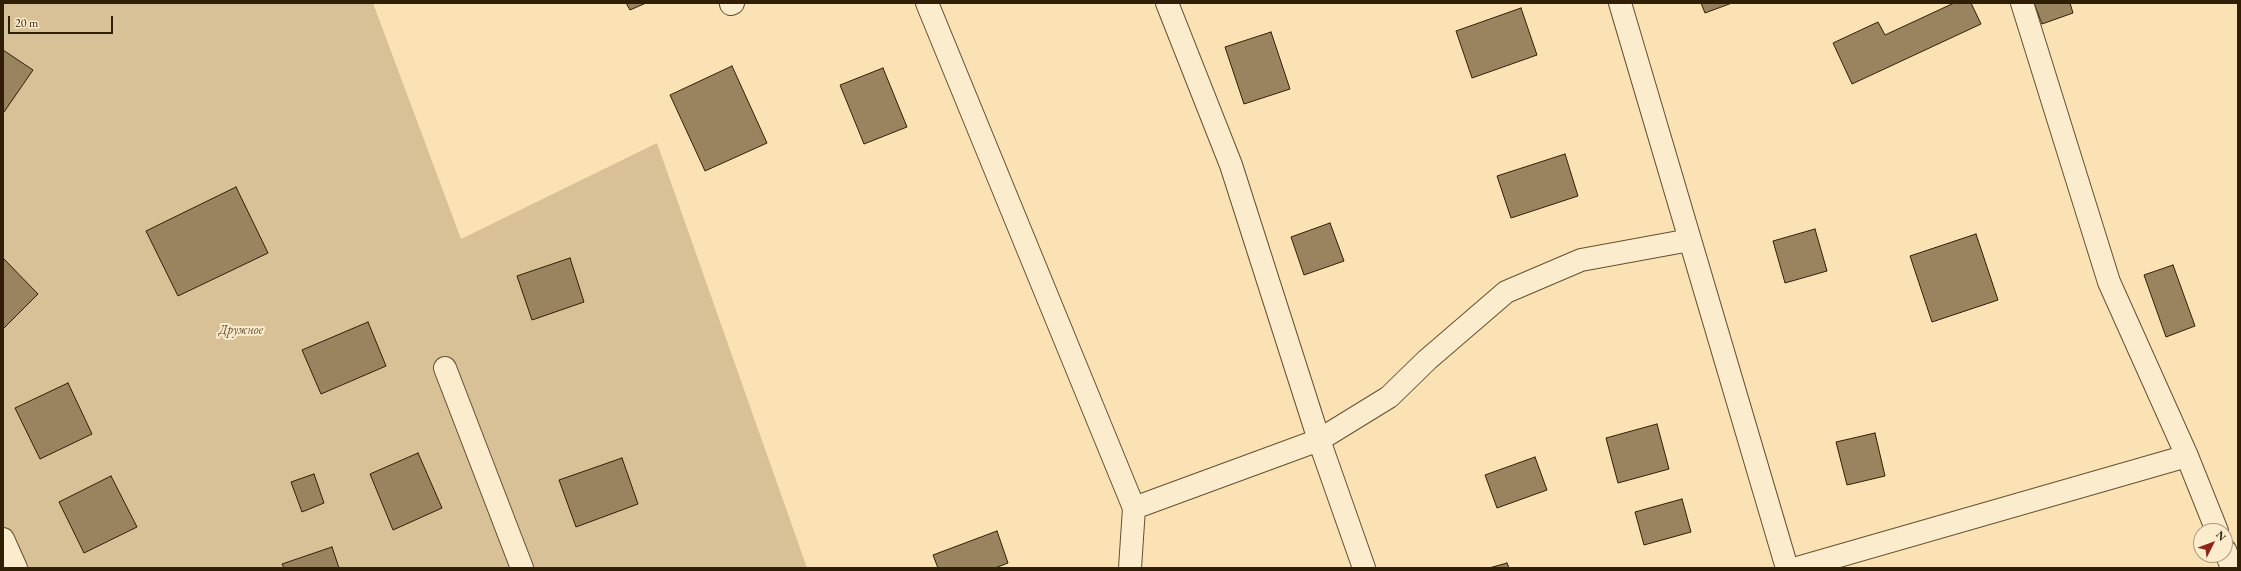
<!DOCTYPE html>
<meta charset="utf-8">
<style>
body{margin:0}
#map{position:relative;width:2241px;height:571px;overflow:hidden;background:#fae2b4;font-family:"EB Garamond",serif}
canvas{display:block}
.frame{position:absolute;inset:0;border:4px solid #311f05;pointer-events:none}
.north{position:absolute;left:2193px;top:523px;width:40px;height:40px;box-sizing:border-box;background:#fcecce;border:1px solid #ab9a7e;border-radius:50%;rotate:48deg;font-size:11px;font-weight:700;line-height:16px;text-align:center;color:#311f05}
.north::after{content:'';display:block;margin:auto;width:14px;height:18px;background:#8f2418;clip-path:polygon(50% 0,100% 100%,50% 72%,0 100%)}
.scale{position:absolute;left:8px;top:16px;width:105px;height:18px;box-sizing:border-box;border:2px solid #311f05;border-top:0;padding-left:5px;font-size:12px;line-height:14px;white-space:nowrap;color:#311f05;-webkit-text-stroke:3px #fcecce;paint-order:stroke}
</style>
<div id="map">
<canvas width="2241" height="571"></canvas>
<div class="frame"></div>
<div class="north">N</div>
<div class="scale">20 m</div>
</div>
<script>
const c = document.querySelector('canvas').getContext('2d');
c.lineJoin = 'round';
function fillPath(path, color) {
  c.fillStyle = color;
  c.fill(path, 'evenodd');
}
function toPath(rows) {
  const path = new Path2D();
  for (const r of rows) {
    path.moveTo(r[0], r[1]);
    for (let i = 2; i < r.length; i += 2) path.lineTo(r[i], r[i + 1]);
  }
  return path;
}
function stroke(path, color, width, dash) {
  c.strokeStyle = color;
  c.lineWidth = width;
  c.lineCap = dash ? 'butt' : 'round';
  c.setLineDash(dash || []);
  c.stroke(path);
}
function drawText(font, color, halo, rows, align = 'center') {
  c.font = font + ' "EB Garamond",serif';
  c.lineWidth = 4;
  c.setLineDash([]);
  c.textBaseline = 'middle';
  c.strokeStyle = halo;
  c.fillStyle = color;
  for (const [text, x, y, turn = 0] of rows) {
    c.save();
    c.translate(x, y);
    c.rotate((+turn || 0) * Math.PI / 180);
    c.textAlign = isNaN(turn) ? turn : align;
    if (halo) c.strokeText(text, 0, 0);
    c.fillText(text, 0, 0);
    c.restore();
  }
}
fillPath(toPath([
 [3,3,373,3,461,239,657,143,807,568,3,568]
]), '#d8c196');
const building = toPath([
 [626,3,646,3,630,10,626,3],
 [1701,3,1732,3,1705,13,1701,3],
 [1954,3,1971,3,1981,24,1852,84,1833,43,1878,22,1885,35,1954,3],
 [2034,3,2070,3,2073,13,2042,24,2034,3],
 [1521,8,1537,55,1472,78,1456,31,1521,8],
 [1271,32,1290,89,1244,104,1225,47,1271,32],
 [3,50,33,70,4,112,3,111,3,50],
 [732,66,767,143,705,171,670,95,732,66],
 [883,68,907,127,864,144,840,85,883,68],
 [1565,154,1578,196,1511,218,1497,176,1565,154],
 [236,187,268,253,178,296,146,231,236,187],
 [1330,223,1344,261,1304,275,1291,237,1330,223],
 [1815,229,1827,271,1785,283,1773,241,1815,229],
 [1976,234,1998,300,1932,322,1910,256,1976,234],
 [3,258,38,294,3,329,3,258],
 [570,258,584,302,532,320,517,276,570,258],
 [2173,265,2195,326,2166,337,2144,275,2173,265],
 [368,322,386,366,321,394,302,350,368,322],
 [68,383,92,434,40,459,15,408,68,383],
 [1657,424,1669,469,1618,483,1606,438,1657,424],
 [1875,433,1885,476,1847,485,1836,442,1875,433],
 [418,453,442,508,393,530,370,474,418,453],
 [1535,457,1547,490,1497,508,1485,475,1535,457],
 [622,458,638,504,576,527,559,480,622,458],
 [314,474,324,503,302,512,291,482,314,474],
 [111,476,137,527,84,553,59,502,111,476],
 [1682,499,1691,532,1644,545,1635,512,1682,499],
 [997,531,1008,563,995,568,938,568,933,555,997,531],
 [332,547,339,568,284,568,282,564,332,547],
 [1507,563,1509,568,1489,568,1507,563]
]);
fillPath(building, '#9a8460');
stroke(building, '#311f05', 1);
const minor = toPath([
 [927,3,1134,508,1319,440,1389,397,1427,360,1506,292,1581,260,1690,240],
 [1167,3,1231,165,1319,440,1364,568],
 [1620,3,1787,568],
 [2022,3,2109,282,2187,456,2217,531],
 [731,4,733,3],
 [445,368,522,568],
 [3,539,16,568],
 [2225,550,2232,568],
 [1130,568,1134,508],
 [1797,568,2187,456]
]);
stroke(minor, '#635031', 24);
stroke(minor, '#fcecce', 22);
drawText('italic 13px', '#635030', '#fcecce', [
 ["Дружное",241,330]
]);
</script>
